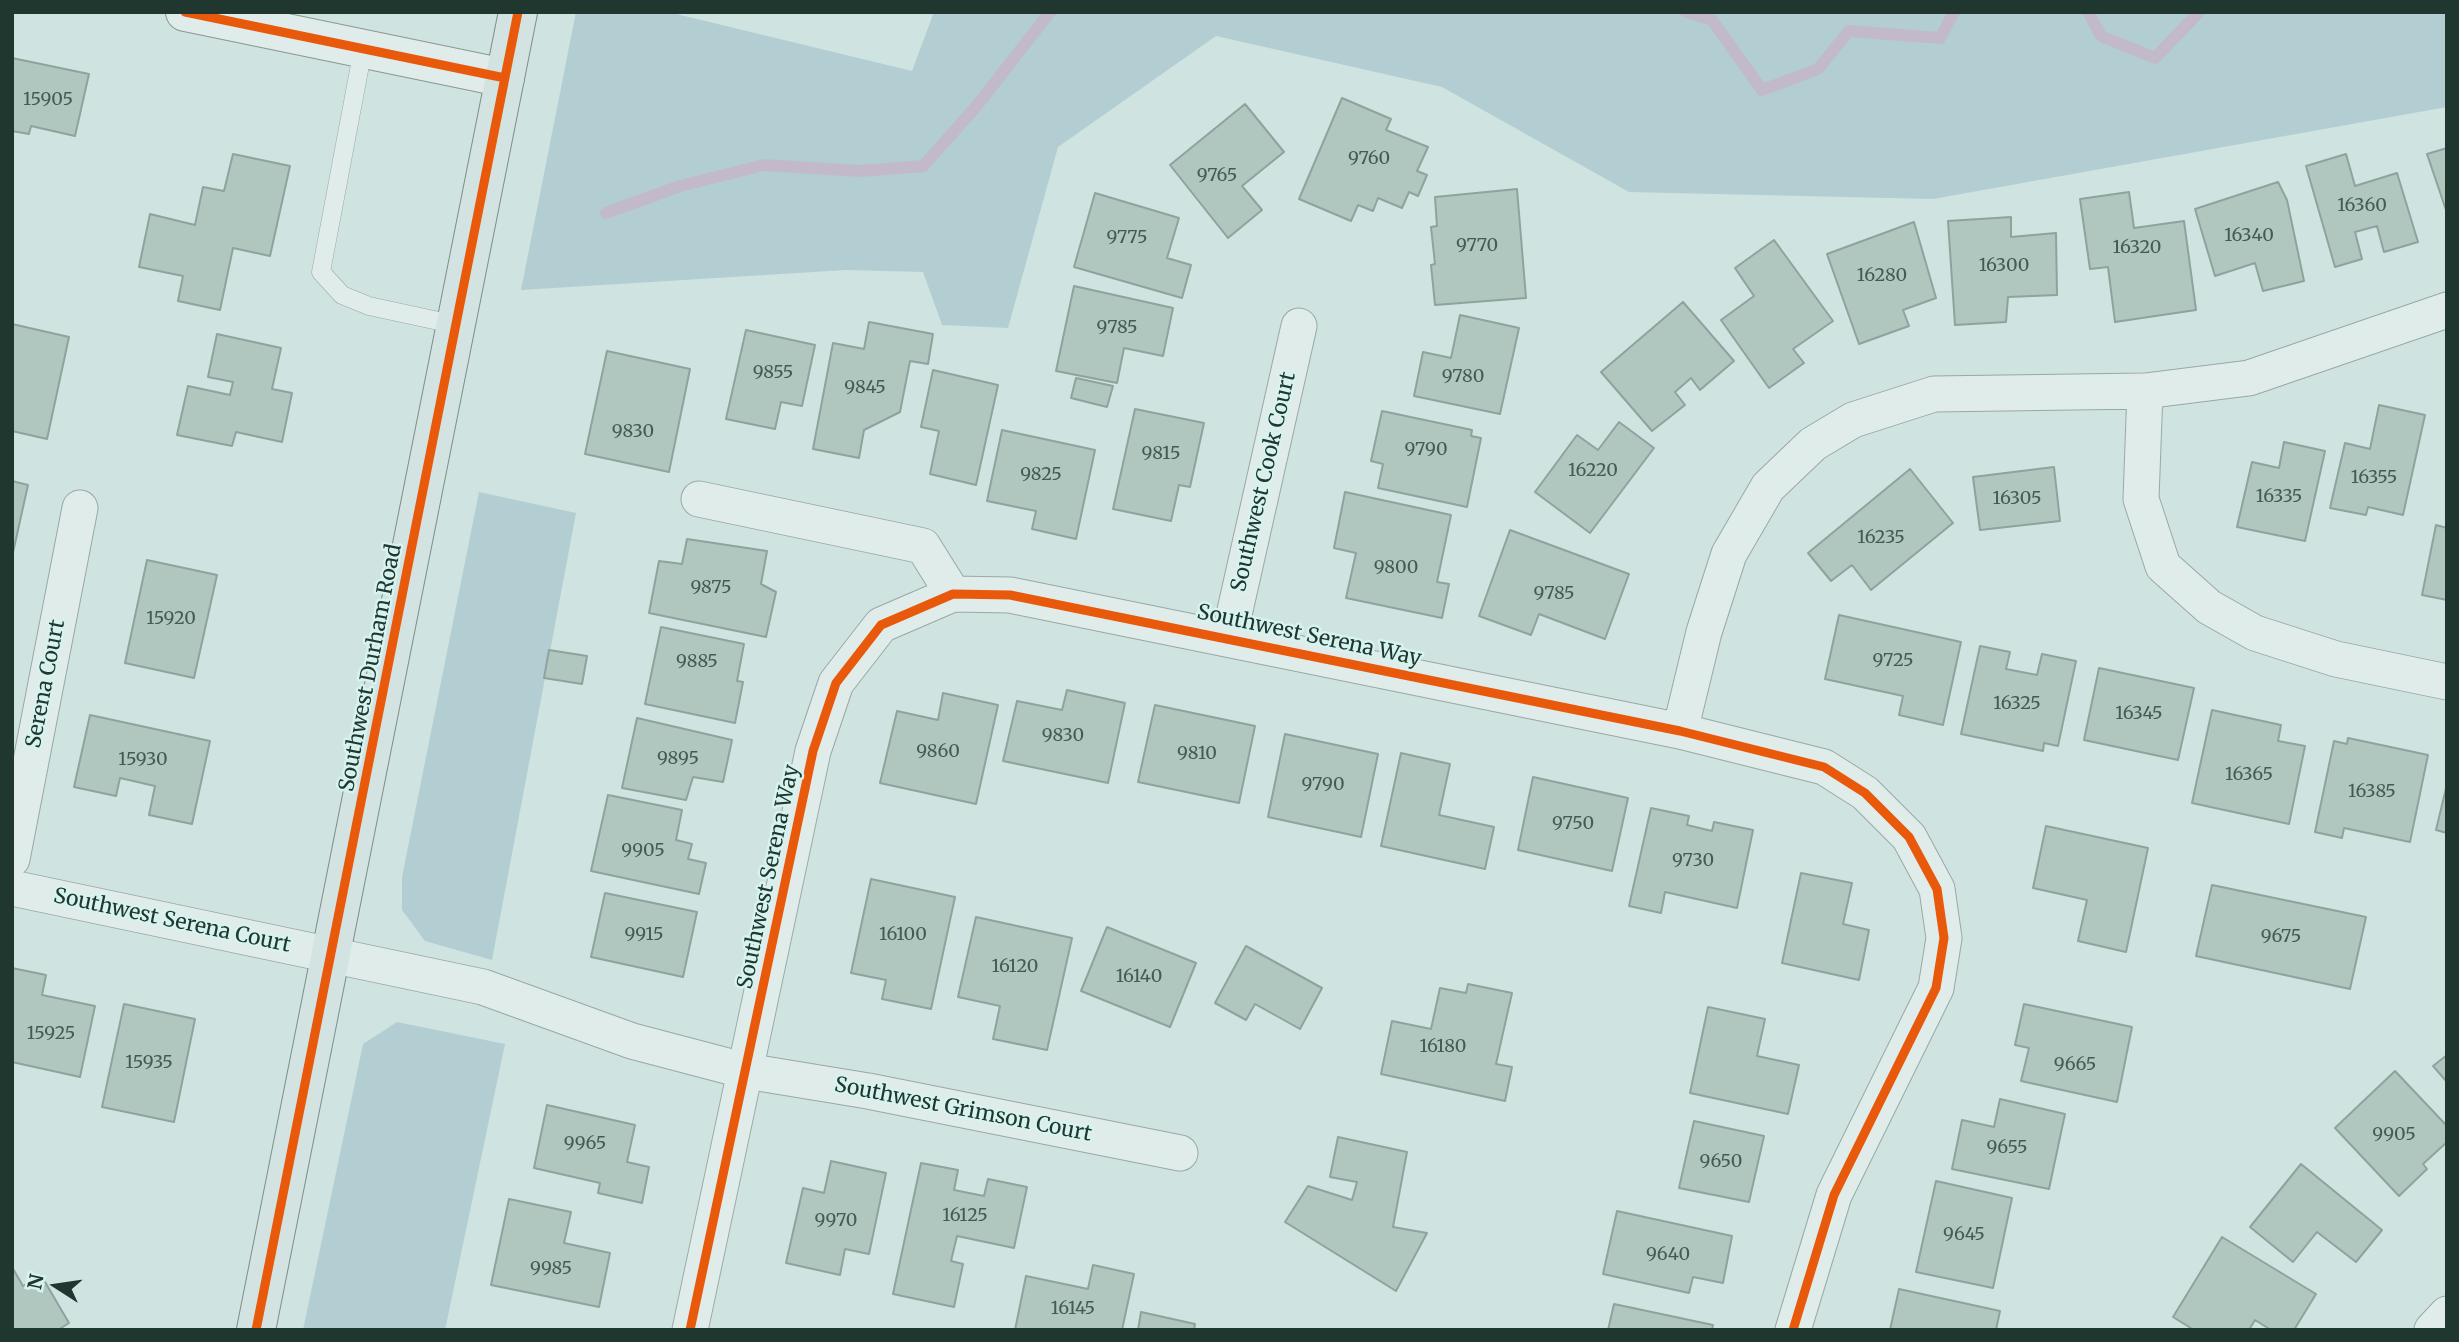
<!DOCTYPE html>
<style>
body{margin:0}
#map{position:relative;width:2459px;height:1342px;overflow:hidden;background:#cfe3e0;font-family:Merriweather,serif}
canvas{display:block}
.frame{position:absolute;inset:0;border:14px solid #20372f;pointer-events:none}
.north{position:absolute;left:21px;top:1251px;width:70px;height:70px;-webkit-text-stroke:5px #d6f3ef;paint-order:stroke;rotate:282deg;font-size:19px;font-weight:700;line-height:28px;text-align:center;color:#20372f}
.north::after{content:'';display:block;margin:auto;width:24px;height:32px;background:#20372f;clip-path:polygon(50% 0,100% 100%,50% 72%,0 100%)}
</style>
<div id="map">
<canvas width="2459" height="1342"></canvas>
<div class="frame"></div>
<div class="north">N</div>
</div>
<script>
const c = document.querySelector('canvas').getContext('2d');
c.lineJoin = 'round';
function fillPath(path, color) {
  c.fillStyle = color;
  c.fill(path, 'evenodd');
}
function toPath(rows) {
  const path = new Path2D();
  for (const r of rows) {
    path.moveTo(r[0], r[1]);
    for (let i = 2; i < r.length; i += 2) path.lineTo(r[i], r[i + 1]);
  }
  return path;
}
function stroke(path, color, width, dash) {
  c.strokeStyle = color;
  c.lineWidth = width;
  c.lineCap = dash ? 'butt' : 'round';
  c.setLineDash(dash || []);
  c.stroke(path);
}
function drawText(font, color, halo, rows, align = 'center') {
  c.font = font + ' Merriweather,serif';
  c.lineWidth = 5;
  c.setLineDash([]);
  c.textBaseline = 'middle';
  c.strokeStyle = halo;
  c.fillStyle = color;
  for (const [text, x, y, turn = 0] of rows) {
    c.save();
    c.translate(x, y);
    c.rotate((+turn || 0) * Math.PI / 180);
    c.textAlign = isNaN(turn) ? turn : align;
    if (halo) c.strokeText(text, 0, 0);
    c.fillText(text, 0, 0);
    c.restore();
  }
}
fillPath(toPath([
 [576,12,668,12,912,71,934,12,2447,12,2447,107,1933,199,1629,192,1442,87,1216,36,1058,147,1008,328,942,325,923,272,846,270,521,290],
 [479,492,576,513,492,960,425,941,402,910,402,877],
 [397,1022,505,1044,445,1330,303,1330,363,1044]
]), '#b2ced3');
stroke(toPath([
 [1686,12,1712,20,1762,90,1818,69,1849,31,1940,38,1954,12],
 [2088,12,2101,36,2155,58,2199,12],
 [606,213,680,186,764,165,860,171,923,166,975,108,1050,12]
]), '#c2bac9', 12);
const building = toPath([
 [12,58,89,74,75,136,31,126,29,134,12,131,12,58],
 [1342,98,1391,119,1386,130,1428,147,1417,171,1427,175,1418,196,1409,192,1402,208,1378,198,1373,211,1358,205,1351,221,1299,199,1342,98],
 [1245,104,1284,152,1242,186,1262,210,1228,238,1170,165,1245,104],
 [2447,148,2447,213,2427,154,2447,148],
 [233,154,290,166,270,256,233,248,220,310,178,301,183,276,139,267,150,214,195,225,203,187,224,191,233,154],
 [2346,154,2355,186,2397,173,2418,242,2384,252,2377,226,2355,232,2362,259,2335,267,2306,166,2346,154],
 [2278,182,2287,200,2304,281,2263,291,2255,263,2215,276,2195,209,2278,182],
 [1517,189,1526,298,1435,305,1431,265,1435,264,1431,227,1437,226,1435,197,1517,189],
 [2129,192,2134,228,2184,221,2196,310,2115,322,2108,267,2090,269,2080,199,2129,192],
 [1095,193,1179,218,1167,258,1191,265,1182,298,1074,267,1095,193],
 [2011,217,2011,237,2056,233,2057,295,2008,297,2006,322,1955,325,1948,221,2011,217],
 [1914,222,1936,298,1903,310,1909,326,1859,344,1827,254,1914,222],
 [1774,240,1833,321,1793,349,1804,363,1769,388,1721,320,1754,296,1735,268,1774,240],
 [1074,286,1173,308,1163,356,1124,348,1117,383,1056,371,1074,286],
 [1683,302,1734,361,1700,390,1691,378,1675,392,1685,405,1652,431,1601,372,1683,302],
 [1460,315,1519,328,1500,414,1414,396,1423,352,1451,358,1460,315],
 [869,322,933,334,928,364,910,361,900,412,864,430,859,458,813,449,833,343,864,349,869,322],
 [12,324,69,337,47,439,12,431,12,324],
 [746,330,815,345,802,406,781,402,775,429,726,419,746,330],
 [217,334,281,348,272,389,292,393,282,442,236,432,232,446,177,435,188,386,230,395,233,382,208,377,217,334],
 [607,351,690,369,669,472,585,454,607,351],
 [933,370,998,385,976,485,930,474,939,431,921,427,933,370],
 [1076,378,1113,386,1107,407,1071,398,1076,378],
 [2379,405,2425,415,2403,515,2368,507,2366,515,2330,508,2345,443,2370,449,2379,405],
 [1135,409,1204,423,1190,487,1179,485,1171,521,1113,509,1135,409],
 [1382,411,1472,430,1471,436,1481,438,1467,507,1378,488,1383,464,1371,461,1382,411],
 [1619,422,1654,448,1590,533,1535,492,1577,435,1598,450,1619,422],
 [1002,430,1095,450,1076,539,1032,529,1036,511,987,501,1002,430],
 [2284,442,2325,451,2305,541,2237,527,2252,462,2279,468,2284,442],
 [2054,467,2060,521,1980,530,1973,477,2054,467],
 [1910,469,1953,523,1871,590,1852,565,1831,581,1808,553,1910,469],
 [12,481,28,485,12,557,12,481],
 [1345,492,1451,515,1437,582,1449,584,1442,618,1346,598,1356,553,1334,548,1345,492],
 [2436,525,2447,528,2447,600,2422,595,2436,525],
 [1510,530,1629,574,1605,639,1539,614,1531,635,1479,616,1510,530],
 [687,539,767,551,761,584,776,592,766,637,649,613,659,561,682,564,687,539],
 [147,560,217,575,194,678,125,663,147,560],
 [1839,615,1961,642,1943,725,1899,715,1903,696,1825,679,1839,615],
 [661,627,744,644,737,681,743,682,735,723,645,704,661,627],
 [1980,646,2010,652,2006,669,2037,675,2042,654,2076,661,2058,746,2044,743,2043,751,1961,734,1980,646],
 [549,650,587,656,582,684,544,678,549,650],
 [2099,668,2194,688,2178,760,2084,740,2099,668],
 [1067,690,1125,703,1108,783,1003,761,1017,701,1062,710,1067,690],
 [943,693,998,705,976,804,880,783,897,711,938,720,943,693],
 [1155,705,1255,726,1239,803,1138,782,1155,705],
 [2212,710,2281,725,2278,741,2305,746,2289,824,2192,803,2212,710],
 [90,715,210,741,192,824,149,815,155,786,120,778,116,796,74,787,90,715],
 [637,718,732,740,723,782,693,777,686,800,622,788,637,718],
 [1285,734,1378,754,1361,837,1268,817,1285,734],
 [2348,738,2428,755,2410,842,2344,828,2342,838,2315,832,2334,741,2347,744,2348,738],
 [1401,753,1450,764,1439,815,1494,827,1485,869,1381,846,1401,753],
 [1533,777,1628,798,1612,871,1518,850,1533,777],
 [2447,784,2447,833,2436,830,2447,784],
 [608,795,682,810,676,840,692,844,688,859,706,863,699,894,591,871,608,795],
 [1651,808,1689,816,1687,825,1712,831,1714,822,1753,830,1737,908,1665,892,1661,913,1629,906,1651,808],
 [2046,826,2148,848,2126,952,2078,941,2087,900,2033,888,2046,826],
 [1801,873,1852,883,1843,924,1869,930,1859,980,1782,963,1801,873],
 [871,879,955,897,931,1009,882,999,886,980,851,973,871,879],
 [2212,885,2366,917,2350,989,2196,956,2212,885],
 [605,893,697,912,683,977,591,957,605,893],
 [976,917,1072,938,1047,1050,993,1039,1000,1006,958,997,976,917],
 [1107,927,1196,963,1170,1027,1081,991,1107,927],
 [1246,946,1322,988,1300,1029,1255,1004,1246,1020,1215,1003,1246,946],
 [12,968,46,975,42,995,95,1006,80,1077,12,1062,12,968],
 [1468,984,1512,993,1496,1064,1512,1067,1505,1101,1381,1074,1392,1021,1431,1029,1440,988,1466,993,1468,984],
 [124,1004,195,1019,174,1122,102,1107,124,1004],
 [2024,1004,2132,1027,2117,1102,2021,1081,2029,1048,2015,1045,2024,1004],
 [1708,1007,1765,1019,1757,1056,1799,1065,1788,1114,1690,1093,1708,1007],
 [2447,1055,2447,1082,2433,1066,2447,1055],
 [2395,1071,2447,1126,2447,1142,2423,1164,2427,1169,2399,1196,2335,1128,2395,1071],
 [2000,1099,2065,1114,2049,1189,1952,1169,1962,1120,1994,1127,2000,1099],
 [547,1105,635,1125,627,1162,649,1167,642,1203,598,1193,600,1183,534,1168,547,1105],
 [1694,1121,1764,1136,1749,1202,1679,1188,1694,1121],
 [1338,1137,1407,1152,1393,1227,1427,1233,1396,1291,1285,1222,1308,1186,1352,1200,1357,1182,1330,1177,1338,1137],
 [831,1161,886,1173,869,1254,845,1249,840,1275,786,1263,803,1188,824,1193,831,1161],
 [921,1163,958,1170,954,1190,984,1196,988,1179,1027,1187,1014,1248,957,1236,951,1261,963,1264,954,1307,893,1294,921,1163],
 [2301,1164,2382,1230,2356,1262,2317,1232,2293,1262,2250,1227,2301,1164],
 [1936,1181,2012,1198,1993,1288,1916,1272,1936,1181],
 [509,1199,571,1212,564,1243,610,1253,599,1307,491,1285,509,1199],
 [1617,1211,1732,1236,1723,1283,1693,1277,1689,1293,1603,1274,1617,1211],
 [2222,1237,2316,1294,2294,1330,2271,1330,2255,1320,2249,1330,2194,1330,2173,1317,2222,1237],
 [1093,1265,1134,1274,1122,1330,1015,1330,1026,1276,1088,1289,1093,1265],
 [12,1267,23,1286,41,1275,69,1323,58,1330,12,1330,12,1267],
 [1899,1289,2000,1311,1996,1330,1890,1330,1899,1289],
 [1614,1304,1713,1325,1712,1330,1608,1330,1614,1304],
 [1141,1312,1195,1324,1194,1330,1138,1330,1141,1312]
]);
fillPath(building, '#b0c7c0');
stroke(building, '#8ea39c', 2);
const lane = toPath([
 [363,49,321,272,342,295,369,306,457,325]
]);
const street = toPath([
 [2145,391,2141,499,2163,566,2209,607,2255,633,2336,659,2447,682],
 [699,499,923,546,953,594],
 [1229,637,1299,326],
 [1680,731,1704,632,1729,554,1768,487,1813,444,1853,420,1934,394,2145,391,2249,378,2447,310],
 [12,859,80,508],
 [12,888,483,987,632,1041,746,1071,868,1091,1180,1153],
 [690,1330,813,751,836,683,881,625,953,594,1010,595,1680,731,1824,767,1865,793,1909,837,1937,889,1944,938,1936,988,1834,1195,1793,1330],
 [2432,1330,2447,1314]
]);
const secondary = toPath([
 [185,12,505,78]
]);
const primary = toPath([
 [256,1330,518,12]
]);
stroke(lane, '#98a9a5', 19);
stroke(street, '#98a9a5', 37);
stroke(secondary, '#889894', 40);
stroke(primary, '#7e8e8a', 40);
stroke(lane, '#e0ecea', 18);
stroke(street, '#e0ecea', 35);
stroke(secondary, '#e0ecea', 38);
stroke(primary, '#d2e3e1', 38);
stroke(toPath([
 [185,12,505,78],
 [256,1330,518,12],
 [690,1330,813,751,836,683,881,625,953,594,1010,595,1680,731,1824,767,1865,793,1909,837,1937,889,1944,938,1936,988,1834,1195,1793,1330]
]), '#e8590c', 9);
drawText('18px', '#445b53', null, [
 ["15905",48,100],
 ["9760",1369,159],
 ["9765",1217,176],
 ["16360",2362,206],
 ["16340",2249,236],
 ["9775",1127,238],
 ["9770",1477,246],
 ["16320",2137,248],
 ["16300",2004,266],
 ["16280",1882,276],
 ["9785",1117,328],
 ["9855",773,373],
 ["9780",1463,377],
 ["9845",865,388],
 ["9830",633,432],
 ["9790",1426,450],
 ["9815",1161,454],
 ["16220",1593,471],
 ["9825",1041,475],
 ["16355",2374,478],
 ["16335",2279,497],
 ["16305",2017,499],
 ["16235",1881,538],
 ["9800",1396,568],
 ["9875",711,588],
 ["9785",1554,594],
 ["15920",171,619],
 ["9725",1893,661],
 ["9885",697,662],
 ["16325",2017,704],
 ["16345",2139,714],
 ["9830",1063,736],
 ["9860",938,752],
 ["9810",1197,754],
 ["9895",678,759],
 ["15930",143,760],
 ["16365",2249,775],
 ["9790",1323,785],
 ["16385",2372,792],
 ["9750",1573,824],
 ["9905",643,851],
 ["9730",1693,861],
 ["9915",644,935],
 ["16100",903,935],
 ["9675",2281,937],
 ["16120",1015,967],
 ["16140",1139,977],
 ["15925",51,1034],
 ["16180",1443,1047],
 ["15935",149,1063],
 ["9665",2075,1065],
 ["9905",2394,1135],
 ["9965",585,1144],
 ["9655",2007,1148],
 ["9650",1721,1162],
 ["16125",965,1216],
 ["9970",836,1221],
 ["9645",1964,1235],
 ["9640",1668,1255],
 ["9985",551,1269],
 ["16145",1073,1309]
]);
drawText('21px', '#20372f', '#d6f3ef', [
 ["Southwest Cook Court",1264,482,-77],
 ["Southwest Serena Way",1309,636,12],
 ["Southwest Durham Road",371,668,-79],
 ["Serena Court",46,684,-79],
 ["Southwest Serena Way",769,877,-78],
 ["Southwest Serena Court",172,921,12],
 ["Southwest Grimson Court",963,1110,11]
]);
</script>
